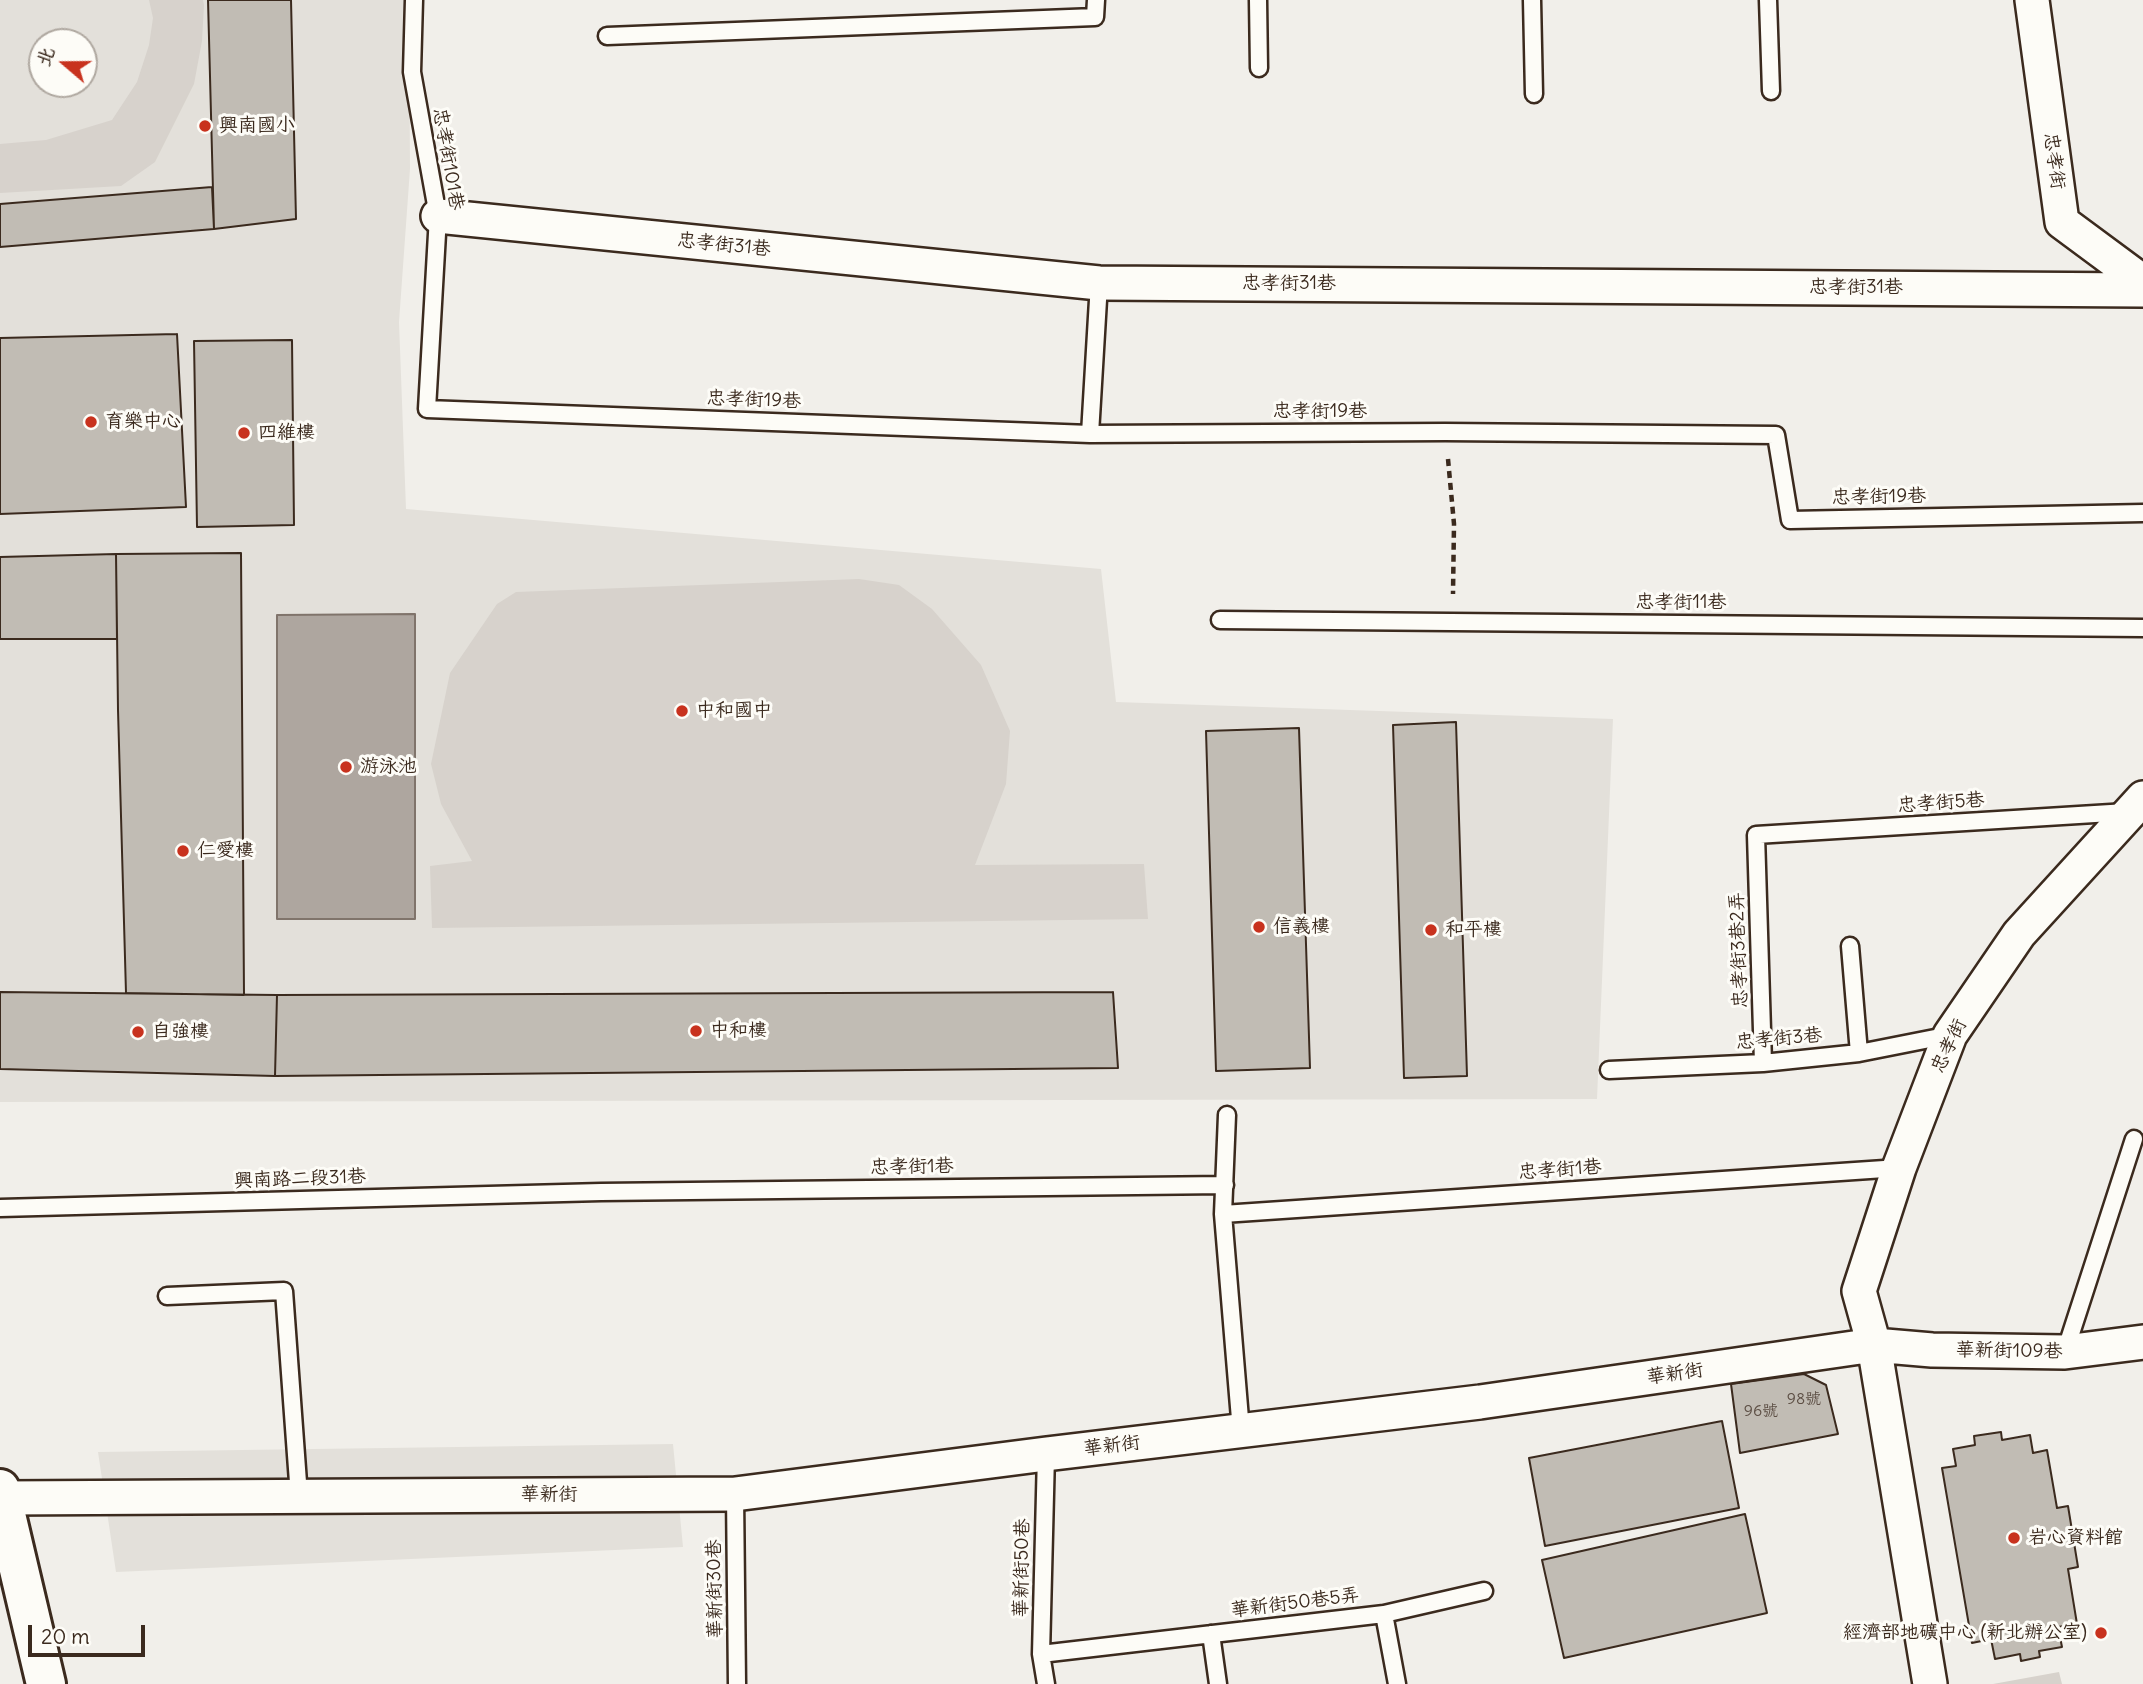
<!DOCTYPE html>
<meta charset="utf-8">
<style>
body{margin:0}
#map{position:relative;width:2143px;height:1684px;overflow:hidden;background:#f1efea;font-family:Delius,"LXGW WenKai TC",sans-serif}
canvas{display:block}
.north{position:absolute;left:28px;top:28px;width:70px;height:70px;box-sizing:border-box;background:#fdfcf7;border:2px solid #afa8a0;border-radius:50%;rotate:290deg;font-size:19px;font-weight:700;line-height:28px;text-align:center;color:#3b2a1e}
.north::after{content:'';display:block;margin:auto;width:24px;height:32px;background:#c8321e;clip-path:polygon(50% 0,100% 100%,50% 72%,0 100%)}
.scale{position:absolute;left:28px;top:1625px;width:117px;height:32px;box-sizing:border-box;border:4px solid #3b2a1e;border-top:0;padding-left:9px;font-size:21px;line-height:24px;white-space:nowrap;color:#3b2a1e;-webkit-text-stroke:5px #fdfcf7;paint-order:stroke}
</style>
<div id="map">
<canvas width="2143" height="1684"></canvas>
<div class="north">北</div>
<div class="scale">20 m</div>
</div>
<script>
const c = document.querySelector('canvas').getContext('2d');
c.lineJoin = 'round';
function fillPath(path, color) {
  c.fillStyle = color;
  c.fill(path, 'evenodd');
}
function toPath(rows) {
  const path = new Path2D();
  for (const r of rows) {
    path.moveTo(r[0], r[1]);
    for (let i = 2; i < r.length; i += 2) path.lineTo(r[i], r[i + 1]);
  }
  return path;
}
function stroke(path, color, width, dash) {
  c.strokeStyle = color;
  c.lineWidth = width;
  c.lineCap = dash ? 'butt' : 'round';
  c.setLineDash(dash || []);
  c.stroke(path);
}
function drawText(font, color, halo, rows, align = 'center') {
  c.font = font + ' Delius,"LXGW WenKai TC",sans-serif';
  c.lineWidth = 6;
  c.setLineDash([]);
  c.textBaseline = 'middle';
  c.strokeStyle = halo;
  c.fillStyle = color;
  for (const [text, x, y, turn = 0] of rows) {
    c.save();
    c.translate(x, y);
    c.rotate((+turn || 0) * Math.PI / 180);
    c.textAlign = isNaN(turn) ? turn : align;
    if (halo) c.strokeText(text, 0, 0);
    c.fillText(text, 0, 0);
    c.restore();
  }
}
fillPath(toPath([
 [0,0,409,0,410,169,399,322,406,509,1101,569,1116,702,1613,719,1597,1099,0,1102],
 [42,42,84,42,84,84,42,84],
 [673,1444,683,1547,116,1572,98,1452]
]), '#e3e0da');
fillPath(toPath([
 [149,0,203,0,204,5,202,41,194,84,155,162,121,186,0,193,0,144,46,140,112,120,137,82,149,45,153,18],
 [859,579,899,585,932,609,981,665,1010,731,1006,784,975,865,1144,864,1148,919,432,928,430,866,472,861,441,804,431,764,450,673,497,604,516,592],
 [2059,1672,2062,1684,1993,1684]
]), '#d7d2cc');
const water = toPath([
 [415,614,415,919,277,919,277,615,415,614]
]);
fillPath(water, '#aea69f');
stroke(water, '#80746b', 2);
const building = toPath([
 [208,0,291,0,296,219,214,229,208,0],
 [212,187,214,229,0,247,0,204,212,187],
 [177,334,186,507,0,514,0,338,177,334],
 [292,340,294,525,197,527,194,341,292,340],
 [241,553,244,995,126,993,118,710,116,554,241,553],
 [116,554,117,639,0,639,0,557,116,554],
 [1456,722,1467,1076,1404,1078,1393,725,1456,722],
 [1299,728,1310,1068,1216,1071,1206,731,1299,728],
 [0,992,277,995,275,1076,0,1069,0,992],
 [1113,992,1118,1068,275,1076,277,995,1113,992],
 [1804,1374,1826,1385,1838,1434,1740,1453,1731,1384,1804,1374],
 [1722,1421,1739,1508,1545,1546,1529,1458,1722,1421],
 [2001,1432,2002,1440,2030,1435,2033,1453,2047,1450,2057,1508,2068,1506,2078,1567,2068,1569,2077,1624,2058,1627,2062,1647,2039,1651,2040,1657,2021,1661,2020,1654,1995,1659,1991,1639,1972,1643,1942,1468,1956,1466,1953,1449,1975,1445,1974,1436,2001,1432],
 [1745,1514,1767,1613,1564,1658,1542,1560,1745,1514]
]);
fillPath(building, '#c1bcb4');
stroke(building, '#3b2a1e', 2);
const lane = toPath([
 [414,0,412,72,438,216,427,409,1090,434,1445,432,1776,435,1790,520,2143,513],
 [1258,0,1259,68],
 [1532,0,1534,94],
 [1768,0,1771,91],
 [607,36,1095,17,1096,0],
 [1090,434,1099,283],
 [1220,620,2143,628],
 [1850,946,1859,1053],
 [1763,1063,1756,835,2127,812],
 [1609,1070,1763,1063,1859,1053,1950,1035],
 [1227,1115,1223,1214,1241,1431],
 [0,1208,601,1192,1225,1185],
 [1223,1214,1899,1168],
 [167,1296,284,1291,299,1496],
 [2065,1352,2134,1139],
 [1046,1454,1041,1654,1046,1684],
 [735,1494,737,1684],
 [1384,1614,1484,1591],
 [1211,1634,1218,1684],
 [1041,1654,1384,1614,1397,1684]
]);
const street = toPath([
 [2032,0,2062,222,2143,282],
 [438,216,1099,283,2143,290],
 [3,1498,735,1494,1046,1454,1480,1402,1874,1345,1932,1350,2065,1352,2143,1342],
 [1930,1684,1874,1345,1859,1291,1899,1168,1950,1035,2019,934,2143,798]
]);
const secondary = toPath([
 [0,1489,46,1684]
]);
stroke(lane, '#3b2a1e', 21);
stroke(street, '#3b2a1e', 38);
stroke(secondary, '#3b2a1e', 44);
stroke(toPath([
 [1448,459,1454,524,1453,594]
]), '#3b2a1e', 4.5, [7, 5]);
stroke(lane, '#fdfcf7', 16);
stroke(street, '#fdfcf7', 33);
stroke(secondary, '#fdfcf7', 38);
for (const [x, y, r, color] of [
 [205,126,7,"#c8321e"],
 [91,422,7,"#c8321e"],
 [244,433,7,"#c8321e"],
 [682,711,7,"#c8321e"],
 [346,767,7,"#c8321e"],
 [183,851,7,"#c8321e"],
 [1259,927,7,"#c8321e"],
 [1431,930,7,"#c8321e"],
 [696,1031,7,"#c8321e"],
 [138,1032,7,"#c8321e"],
 [2014,1538,7,"#c8321e"],
 [2101,1633,7,"#c8321e"]
]) {
  const dot = new Path2D();
  dot.arc(x, y, r, 0, 2 * Math.PI);
  c.fillStyle = color;
  c.fill(dot);
  stroke(dot, '#fdfcf7', 2.5);
}
drawText('16px', '#5c4e44', null, [
 ["98號",1804,1399],
 ["96號",1761,1411]
]);
drawText('19px', '#3b2a1e', '#fdfcf7', [
 ["興南國小",219,126],
 ["育樂中心",105,422],
 ["四維樓",258,433],
 ["中和國中",696,711],
 ["游泳池",360,767],
 ["仁愛樓",197,851],
 ["信義樓",1273,927],
 ["和平樓",1445,930],
 ["中和樓",710,1031],
 ["自強樓",152,1032],
 ["岩心資料館",2028,1538],
 ["經濟部地礦中心 (新北辦公室)",2087,1633,"right"]
], 'left');
drawText('19px', '#3b2a1e', '#fdfcf7', [
 ["忠孝街101巷",448,159,80],
 ["忠孝街",2054,161,82],
 ["忠孝街31巷",724,245,6],
 ["忠孝街31巷",1289,284],
 ["忠孝街31巷",1856,288],
 ["忠孝街19巷",754,400,2],
 ["忠孝街19巷",1320,412],
 ["忠孝街19巷",1879,497,-1],
 ["忠孝街11巷",1681,603],
 ["忠孝街5巷",1941,803,-4],
 ["忠孝街3巷2弄",1739,950,-92],
 ["忠孝街3巷",1779,1039,-5],
 ["忠孝街",1949,1046,-64],
 ["忠孝街1巷",912,1167,-1],
 ["忠孝街1巷",1560,1170,-4],
 ["興南路二段31巷",300,1179,-2],
 ["華新街109巷",2009,1351,1],
 ["華新街",1675,1374,-8],
 ["華新街",1112,1446,-7],
 ["華新街",549,1495],
 ["華新街50巷",1022,1568,-89],
 ["華新街30巷",715,1589,-91],
 ["華新街50巷5弄",1295,1603,-7]
]);
</script>
